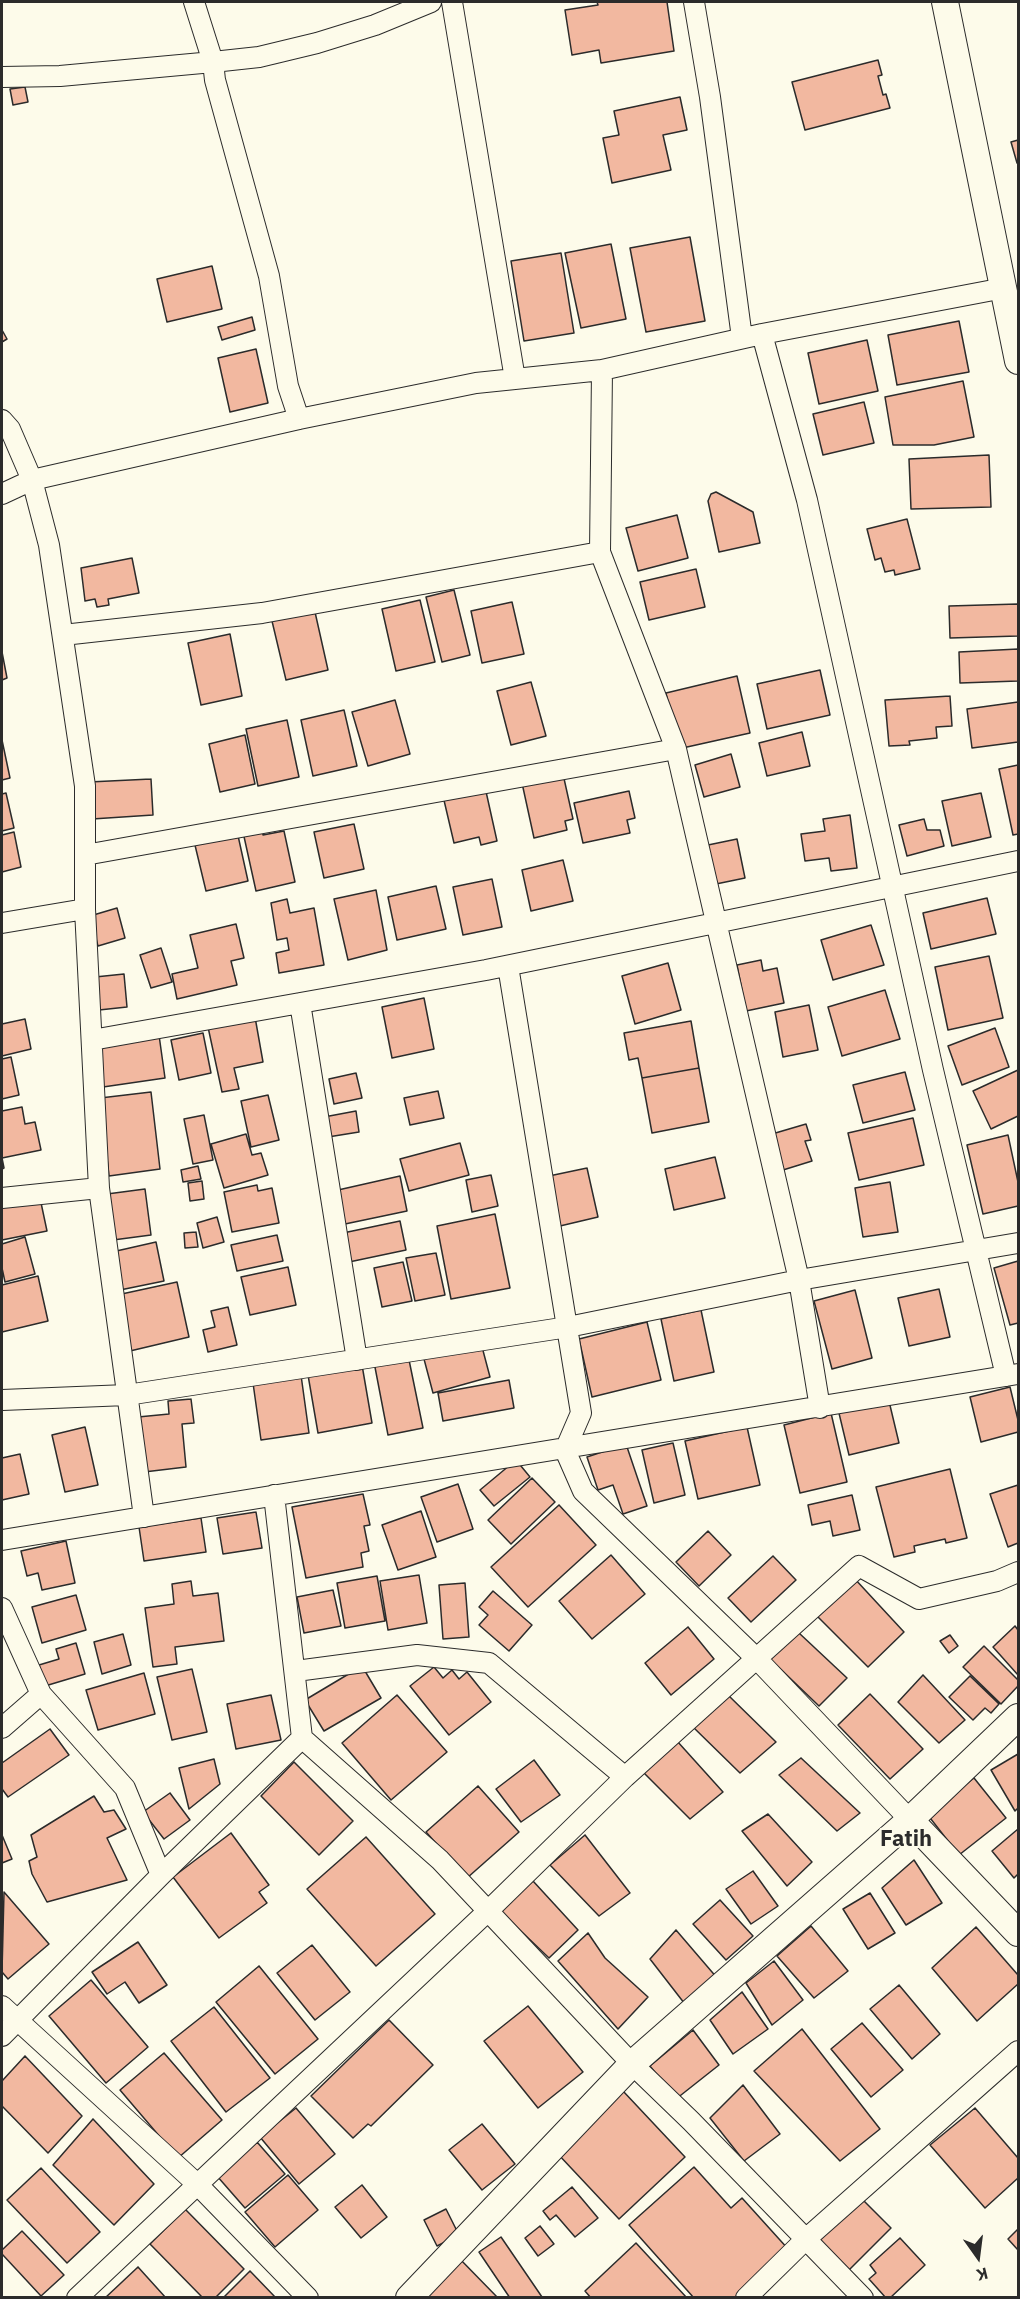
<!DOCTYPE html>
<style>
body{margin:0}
#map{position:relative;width:1020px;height:2299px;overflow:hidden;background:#fdfbea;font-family:"IBM Plex Sans",sans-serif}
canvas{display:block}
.frame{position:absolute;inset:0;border:3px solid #2b2b2b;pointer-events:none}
.north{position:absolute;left:948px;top:2227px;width:60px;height:60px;-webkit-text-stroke:4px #fdfbea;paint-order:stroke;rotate:166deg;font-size:16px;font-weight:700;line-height:24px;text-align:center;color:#2b2b2b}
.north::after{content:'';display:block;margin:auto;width:21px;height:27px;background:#2b2b2b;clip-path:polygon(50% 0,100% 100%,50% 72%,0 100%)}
</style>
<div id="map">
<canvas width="1020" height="2299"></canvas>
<div class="frame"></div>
<div class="north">K</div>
</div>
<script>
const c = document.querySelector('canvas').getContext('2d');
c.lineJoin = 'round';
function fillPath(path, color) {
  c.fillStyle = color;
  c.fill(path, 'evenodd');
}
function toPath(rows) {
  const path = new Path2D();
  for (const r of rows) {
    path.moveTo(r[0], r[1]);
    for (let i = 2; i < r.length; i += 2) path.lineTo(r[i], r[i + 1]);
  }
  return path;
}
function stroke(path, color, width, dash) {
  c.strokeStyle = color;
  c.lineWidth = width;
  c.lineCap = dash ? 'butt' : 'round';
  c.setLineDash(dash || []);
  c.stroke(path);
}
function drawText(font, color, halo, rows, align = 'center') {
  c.font = font + ' "IBM Plex Sans",sans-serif';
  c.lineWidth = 4.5;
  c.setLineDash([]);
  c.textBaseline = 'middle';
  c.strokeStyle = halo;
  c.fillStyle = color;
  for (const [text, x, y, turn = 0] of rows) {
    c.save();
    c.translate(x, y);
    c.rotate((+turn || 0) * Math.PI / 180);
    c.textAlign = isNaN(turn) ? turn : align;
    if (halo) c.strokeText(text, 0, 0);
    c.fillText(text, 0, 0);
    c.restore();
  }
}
const building = toPath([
 [597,2,667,2,674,51,601,63,599,50,572,55,565,10,598,5,597,2],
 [878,60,882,75,878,76,883,95,886,94,890,108,805,130,792,82,878,60],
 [25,87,28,102,13,105,10,89,25,87],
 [680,97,687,130,663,135,671,170,612,183,603,138,619,135,614,111,680,97],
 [1018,140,1018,163,1017,163,1011,142,1018,140],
 [690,237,705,321,646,332,630,248,690,237],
 [611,244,626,319,581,328,565,253,611,244],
 [561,253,574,333,524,341,511,261,561,253],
 [212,266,222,309,167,322,157,279,212,266],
 [252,317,255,330,222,340,218,327,252,317],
 [959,321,969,372,897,385,888,335,959,321],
 [2,330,7,339,2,342,2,330],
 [867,340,878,391,819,404,808,353,867,340],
 [256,349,268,403,230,412,218,358,256,349],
 [963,381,974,437,934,445,893,445,885,397,963,381],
 [864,402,874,443,823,455,813,414,864,402],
 [989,455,991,507,911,509,909,459,989,455],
 [716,492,753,512,760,543,719,552,708,501,711,494,716,492],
 [677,515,688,558,638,571,626,528,677,515],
 [907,519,920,569,895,575,894,570,885,572,881,558,875,560,867,529,907,519],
 [132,558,139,593,108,599,109,605,97,607,95,599,85,601,81,568,132,558],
 [696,569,705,607,649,620,640,582,696,569],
 [454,590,470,655,442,662,426,597,454,590],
 [420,600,435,662,396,671,382,609,420,600],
 [512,602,524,654,482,663,471,611,512,602],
 [1018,604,1018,636,950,638,949,606,1018,604],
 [315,612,328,670,286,680,272,621,315,612],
 [230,634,242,696,201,705,188,643,230,634],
 [1018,649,1018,681,960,683,959,652,1018,649],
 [2,652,7,678,2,680,2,652],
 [820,670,830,715,767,729,757,684,820,670],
 [737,676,750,733,678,749,666,693,737,676],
 [531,682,546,736,511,745,497,691,531,682],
 [950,696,952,726,936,727,937,738,909,741,910,745,889,746,885,700,950,696],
 [395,700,410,754,368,766,352,712,395,700],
 [1018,702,1018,742,972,748,967,709,1018,702],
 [344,710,357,766,313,776,301,720,344,710],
 [287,720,299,777,258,786,246,729,287,720],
 [802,732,810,766,767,776,759,743,802,732],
 [245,735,255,784,220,792,209,744,245,735],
 [2,740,10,778,2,780,2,740],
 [731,754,740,787,704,797,695,765,731,754],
 [1018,765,1018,834,1013,835,999,769,1018,765],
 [563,774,573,819,565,821,567,830,534,838,522,783,563,774],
 [151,779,153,815,92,819,89,782,151,779],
 [485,787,497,841,481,845,479,837,454,843,443,796,485,787],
 [629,791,635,818,627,820,630,833,583,843,574,803,629,791],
 [6,793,14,828,2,831,2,794,6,793],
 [981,793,991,837,952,846,942,801,981,793],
 [850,815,857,868,831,871,829,858,805,861,801,834,825,831,823,819,850,815],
 [924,819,927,830,940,830,944,846,907,856,899,825,924,819],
 [354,824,364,869,324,878,314,832,354,824],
 [262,828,263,835,284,831,295,882,256,891,243,832,262,828],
 [237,831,248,881,206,891,194,841,237,831],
 [14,832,21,867,2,872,2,835,14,832],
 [737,839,745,878,716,884,708,845,737,839],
 [563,860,573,901,531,911,522,870,563,860],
 [492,879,502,927,463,935,453,887,492,879],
 [436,886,446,929,397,940,388,897,436,886],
 [376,890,387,950,348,960,334,899,376,890],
 [987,898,996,934,931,949,923,913,987,898],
 [287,899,290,913,314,908,324,965,279,973,276,953,289,950,287,938,277,940,271,903,287,899],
 [117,908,125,938,98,946,90,916,117,908],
 [236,924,244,958,231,961,237,985,177,999,172,974,198,968,190,935,236,924],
 [871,925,884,965,833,980,821,940,871,925],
 [161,948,172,982,151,988,140,955,161,948],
 [989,956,1003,1018,948,1030,935,967,989,956],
 [761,960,763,971,777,968,784,1003,746,1011,737,965,761,960],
 [668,963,681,1010,635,1024,622,976,668,963],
 [124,974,127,1007,99,1010,95,977,124,974],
 [885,990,900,1039,842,1056,828,1007,885,990],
 [424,998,434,1049,392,1058,382,1007,424,998],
 [809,1005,818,1050,783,1057,775,1012,809,1005],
 [255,1017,263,1062,234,1068,239,1089,222,1092,208,1027,255,1017],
 [25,1019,31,1049,2,1056,2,1024,25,1019],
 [691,1021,699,1068,642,1078,638,1058,629,1060,624,1033,691,1021],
 [995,1028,1009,1067,962,1085,948,1046,995,1028],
 [203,1033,211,1073,179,1080,171,1040,203,1033],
 [159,1035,165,1078,103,1087,97,1045,159,1035],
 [11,1057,19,1095,2,1099,2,1059,11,1057],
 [699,1068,709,1122,652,1133,642,1078,699,1068],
 [1018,1070,1018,1116,991,1129,973,1091,1018,1070],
 [905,1072,915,1110,863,1123,853,1085,905,1072],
 [356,1073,362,1098,334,1104,329,1079,356,1073],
 [438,1091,444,1118,410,1125,404,1098,438,1091],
 [151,1092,160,1169,109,1176,100,1098,151,1092],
 [268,1095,279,1140,251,1147,241,1101,268,1095],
 [22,1107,25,1124,35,1122,41,1150,2,1158,4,1168,2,1169,2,1111,22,1107],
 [356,1111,359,1132,328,1137,324,1117,356,1111],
 [204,1115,213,1160,193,1164,184,1119,204,1115],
 [913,1118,924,1165,859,1180,848,1133,913,1118],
 [806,1124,811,1140,805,1141,812,1161,783,1170,772,1134,806,1124],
 [246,1134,252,1155,261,1153,268,1175,224,1188,211,1144,246,1134],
 [1008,1135,1018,1182,1018,1206,983,1214,967,1145,1008,1135],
 [460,1143,469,1175,409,1191,400,1159,460,1143],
 [715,1157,725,1198,674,1210,665,1169,715,1157],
 [198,1166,201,1179,183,1182,181,1170,198,1166],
 [587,1168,598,1217,560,1226,549,1176,587,1168],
 [491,1175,498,1206,472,1212,466,1180,491,1175],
 [400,1176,407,1211,345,1224,338,1190,400,1176],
 [202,1181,204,1199,190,1201,188,1183,202,1181],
 [890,1182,898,1232,863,1237,855,1188,890,1182],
 [257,1185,258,1191,272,1188,279,1223,232,1232,224,1192,257,1185],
 [145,1189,151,1235,113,1240,107,1194,145,1189],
 [40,1198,47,1231,2,1240,2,1206,40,1198],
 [495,1214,510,1288,451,1299,437,1226,495,1214],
 [217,1217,224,1242,203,1248,197,1223,217,1217],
 [400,1221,406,1250,349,1262,343,1233,400,1221],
 [196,1232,198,1247,185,1248,184,1233,196,1232],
 [277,1235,283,1261,237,1271,231,1245,277,1235],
 [25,1237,35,1274,5,1282,2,1268,2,1244,25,1237],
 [156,1242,164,1281,120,1290,112,1252,156,1242],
 [436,1253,445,1295,415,1301,406,1258,436,1253],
 [1018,1261,1018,1323,1010,1325,994,1268,1018,1261],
 [403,1262,412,1301,382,1307,374,1268,403,1262],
 [288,1267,296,1305,250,1315,241,1277,288,1267],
 [38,1276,48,1321,2,1332,2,1285,38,1276],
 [177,1282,189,1337,130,1351,117,1295,177,1282],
 [939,1289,950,1337,909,1346,898,1298,939,1289],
 [855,1290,872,1358,832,1369,814,1301,855,1290],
 [228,1307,237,1345,208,1352,203,1330,215,1327,211,1311,228,1307],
 [701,1310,714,1372,674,1381,661,1319,701,1310],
 [647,1322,661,1380,592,1397,579,1339,647,1322],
 [481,1343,490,1377,433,1393,424,1359,481,1343],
 [408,1355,423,1428,388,1435,374,1362,408,1355],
 [362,1365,372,1423,318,1433,308,1375,362,1365],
 [301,1375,309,1433,261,1440,253,1383,301,1375],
 [509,1380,514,1408,443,1421,438,1393,509,1380],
 [1010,1387,1018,1420,1018,1432,981,1442,970,1397,1010,1387],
 [888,1397,899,1443,849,1455,838,1409,888,1397],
 [191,1399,194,1423,182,1424,186,1467,144,1472,138,1417,169,1414,168,1401,191,1399],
 [831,1413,847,1482,800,1493,784,1425,831,1413],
 [85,1427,98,1485,65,1492,52,1435,85,1427],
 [747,1427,760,1485,698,1499,685,1441,747,1427],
 [673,1443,685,1495,654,1503,642,1450,673,1443],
 [626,1444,647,1506,623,1514,613,1485,598,1490,587,1457,626,1444],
 [20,1454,29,1494,2,1500,2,1458,20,1454],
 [516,1460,530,1477,494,1506,480,1490,516,1460],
 [950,1469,967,1538,946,1543,945,1539,914,1546,915,1552,894,1557,876,1487,950,1469],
 [532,1478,555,1502,511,1544,488,1520,532,1478],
 [458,1484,473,1529,437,1542,421,1497,458,1484],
 [1018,1485,1018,1543,1008,1547,990,1494,1018,1485],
 [363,1494,370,1525,364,1526,369,1551,361,1553,363,1567,306,1578,292,1507,363,1494],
 [852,1495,860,1530,833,1536,830,1521,812,1525,808,1505,852,1495],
 [559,1505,596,1545,528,1607,491,1567,559,1505],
 [421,1511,436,1557,398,1570,382,1525,421,1511],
 [256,1512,262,1548,223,1554,217,1518,256,1512],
 [201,1518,206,1552,144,1561,139,1527,201,1518],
 [708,1531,731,1555,699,1586,676,1562,708,1531],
 [66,1541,75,1583,42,1590,38,1573,27,1576,21,1551,66,1541],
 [611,1555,645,1594,592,1639,559,1601,611,1555],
 [773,1556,796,1580,751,1622,728,1598,773,1556],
 [419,1575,427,1623,388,1630,380,1581,419,1575],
 [377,1576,385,1621,345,1628,337,1583,377,1576],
 [854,1578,904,1632,868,1667,814,1613,854,1578],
 [191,1581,193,1596,218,1593,224,1641,175,1647,177,1664,153,1667,145,1608,174,1604,172,1584,191,1581],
 [465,1583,469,1637,443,1639,439,1585,465,1583],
 [333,1590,341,1626,304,1633,297,1597,333,1590],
 [493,1591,532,1625,509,1651,479,1625,488,1615,479,1607,493,1591],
 [76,1595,86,1630,42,1643,32,1607,76,1595],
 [1015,1626,1018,1630,1018,1675,993,1647,1015,1626],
 [688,1627,714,1659,671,1695,645,1663,688,1627],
 [799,1633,847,1678,819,1706,768,1657,799,1633],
 [123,1634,131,1665,102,1674,94,1642,123,1634],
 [950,1635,958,1646,949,1653,940,1641,950,1635],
 [76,1643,85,1674,45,1686,39,1665,59,1659,56,1649,76,1643],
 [984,1646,1018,1680,1018,1686,1001,1704,963,1667,984,1646],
 [362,1666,381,1698,324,1731,305,1700,362,1666],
 [434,1667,443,1678,452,1670,459,1679,467,1672,491,1702,449,1735,410,1686,434,1667],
 [192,1669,207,1732,172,1740,157,1677,192,1669],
 [144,1673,155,1714,98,1730,86,1690,144,1673],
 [923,1675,965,1720,939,1743,898,1702,923,1675],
 [970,1676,999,1704,991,1713,985,1708,973,1720,949,1697,970,1676],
 [870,1694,923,1749,890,1779,838,1725,870,1694],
 [271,1695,281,1740,236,1749,227,1704,271,1695],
 [397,1695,447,1752,391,1800,342,1743,397,1695],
 [728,1695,776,1742,740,1773,692,1726,728,1695],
 [50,1729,69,1755,8,1797,2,1789,2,1763,50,1729],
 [677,1741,723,1792,690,1819,641,1770,677,1741],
 [1018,1754,1018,1808,1015,1811,991,1770,1018,1754],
 [801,1758,860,1813,837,1831,779,1775,801,1758],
 [214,1759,220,1784,189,1809,179,1768,214,1759],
 [534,1760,560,1795,521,1822,496,1789,534,1760],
 [294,1762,353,1821,319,1855,261,1796,294,1762],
 [974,1778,1006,1818,959,1855,927,1814,974,1778],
 [478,1786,519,1832,467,1878,426,1832,478,1786],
 [170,1793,190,1820,164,1839,143,1812,170,1793],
 [94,1796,104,1812,114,1810,126,1829,107,1838,127,1880,47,1902,32,1874,29,1861,37,1857,31,1835,94,1796],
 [768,1814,812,1862,787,1886,742,1831,768,1814],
 [1018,1829,1018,1874,1014,1878,992,1851,1018,1829],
 [231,1833,269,1885,259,1892,267,1903,219,1938,173,1877,231,1833],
 [2,1835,12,1859,2,1863,2,1835],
 [585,1835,630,1893,599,1916,550,1865,585,1835],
 [366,1837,435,1914,376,1966,307,1889,366,1837],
 [914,1860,942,1903,906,1925,882,1888,914,1860],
 [753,1871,778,1906,751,1924,726,1889,753,1871],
 [533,1881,578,1930,549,1958,499,1910,533,1881],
 [4,1892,49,1944,8,1979,2,1972,4,1892],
 [870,1893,895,1933,868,1949,843,1909,870,1893],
 [720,1900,753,1936,726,1960,693,1924,720,1900],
 [811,1926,848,1971,814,1998,777,1956,811,1926],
 [976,1927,1018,1975,1018,1984,977,2021,932,1968,976,1927],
 [676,1930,718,1979,688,2008,650,1959,676,1930],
 [588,1933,605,1958,648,1997,618,2029,558,1961,588,1933],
 [138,1942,167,1985,139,2003,125,1982,107,1994,92,1972,138,1942],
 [312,1945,350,1992,315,2020,277,1973,312,1945],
 [774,1961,803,2000,772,2025,746,1983,774,1961],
 [259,1966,318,2039,275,2074,216,2002,259,1966],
 [91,1980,148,2047,106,2083,49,2016,91,1980],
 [899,1985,940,2034,912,2059,870,2009,899,1985],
 [742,1992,768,2029,733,2054,710,2020,742,1992],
 [528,2006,583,2072,538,2108,484,2041,528,2006],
 [214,2007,270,2078,226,2112,171,2041,214,2007],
 [389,2020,433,2065,371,2126,368,2124,353,2138,311,2096,389,2020],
 [862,2023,903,2070,871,2097,831,2049,862,2023],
 [802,2029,880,2129,840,2161,754,2071,802,2029],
 [693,2030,719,2065,676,2099,650,2066,693,2030],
 [164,2053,222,2120,178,2158,120,2090,164,2053],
 [25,2056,82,2116,48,2153,2,2106,2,2081,25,2056],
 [743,2085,780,2134,744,2161,710,2118,743,2085],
 [623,2091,685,2157,619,2219,557,2153,623,2091],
 [296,2108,335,2154,299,2184,260,2137,296,2108],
 [975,2108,1018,2158,1018,2178,985,2208,930,2145,975,2108],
 [93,2119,154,2184,114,2225,53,2165,93,2119],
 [482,2124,515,2164,482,2190,449,2150,482,2124],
 [257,2142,285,2174,245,2208,217,2176,257,2142],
 [694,2167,731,2208,742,2198,789,2250,736,2298,694,2298,629,2225,694,2167],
 [41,2168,100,2232,67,2263,7,2200,41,2168],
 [288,2175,318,2210,275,2247,245,2212,288,2175],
 [362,2185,387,2217,361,2238,335,2207,362,2185],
 [572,2187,598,2218,575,2237,556,2215,550,2220,543,2211,572,2187],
 [860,2197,891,2228,849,2270,818,2240,860,2197],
 [185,2209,244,2269,215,2298,203,2298,150,2244,185,2209],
 [446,2209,459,2235,437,2246,424,2220,446,2209],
 [540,2226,554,2244,538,2256,525,2238,540,2226],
 [1018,2229,1018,2250,1008,2239,1018,2229],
 [22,2231,64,2275,41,2296,2,2254,2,2250,22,2231],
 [501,2237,542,2297,541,2298,510,2298,479,2252,501,2237],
 [900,2238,925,2265,890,2298,886,2298,869,2279,876,2273,870,2265,900,2238],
 [636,2243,687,2298,591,2298,585,2291,636,2243],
 [457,2256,498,2298,424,2298,457,2256],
 [138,2267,166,2298,105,2298,138,2267],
 [250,2271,276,2298,223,2298,250,2271]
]);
fillPath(building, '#f2b8a0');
stroke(building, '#2b2b2b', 1.5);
const minor = toPath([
 [452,2,515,379],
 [694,2,710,97,742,338],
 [2,77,60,76,213,62,194,2],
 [762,334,807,500,933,1070,1006,1376],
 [602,370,600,552,676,749,799,1280,820,1408],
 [299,419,288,386,269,276,215,80,213,62,259,57,317,43,375,25,431,2],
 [2,420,10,429,32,480,49,545,85,786,85,909,99,1188,144,1517],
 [2,494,32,480,299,419,476,383,602,370,762,334,1004,288],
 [63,635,262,613,600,552],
 [85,855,676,749],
 [2,923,85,909],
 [508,966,581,1413,565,1450,583,1491,756,1658,910,1820],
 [300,1003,357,1360],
 [92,1040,486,970,1018,861],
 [2,1198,99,1188],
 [2,1400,127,1395,568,1327,799,1280,1018,1243],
 [274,1495,302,1738,440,1860,632,2064,691,2121,863,2298],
 [2,1540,1018,1374],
 [2,1608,41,1694,125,1788,161,1875],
 [296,1671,417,1655,489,1663,625,1777],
 [2,1728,41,1694],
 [2,2006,197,2184,308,2298],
 [2,2036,161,1875,302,1738],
 [77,2298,489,1910,625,1777,859,1566,919,1599,997,1581,1018,1572],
 [746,2298,807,2238,1018,2051]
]);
const tertiary = toPath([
 [945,2,1018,361],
 [910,1820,1018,1933],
 [409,2298,632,2064,910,1820,1018,1717]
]);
stroke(minor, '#2b2b2b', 22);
stroke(tertiary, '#2b2b2b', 28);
stroke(minor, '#fdfbea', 20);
stroke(tertiary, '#fdfbea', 26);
drawText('bold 22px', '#2b2b2b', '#fdfbea', [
 ["Fatih",906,1840]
]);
</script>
